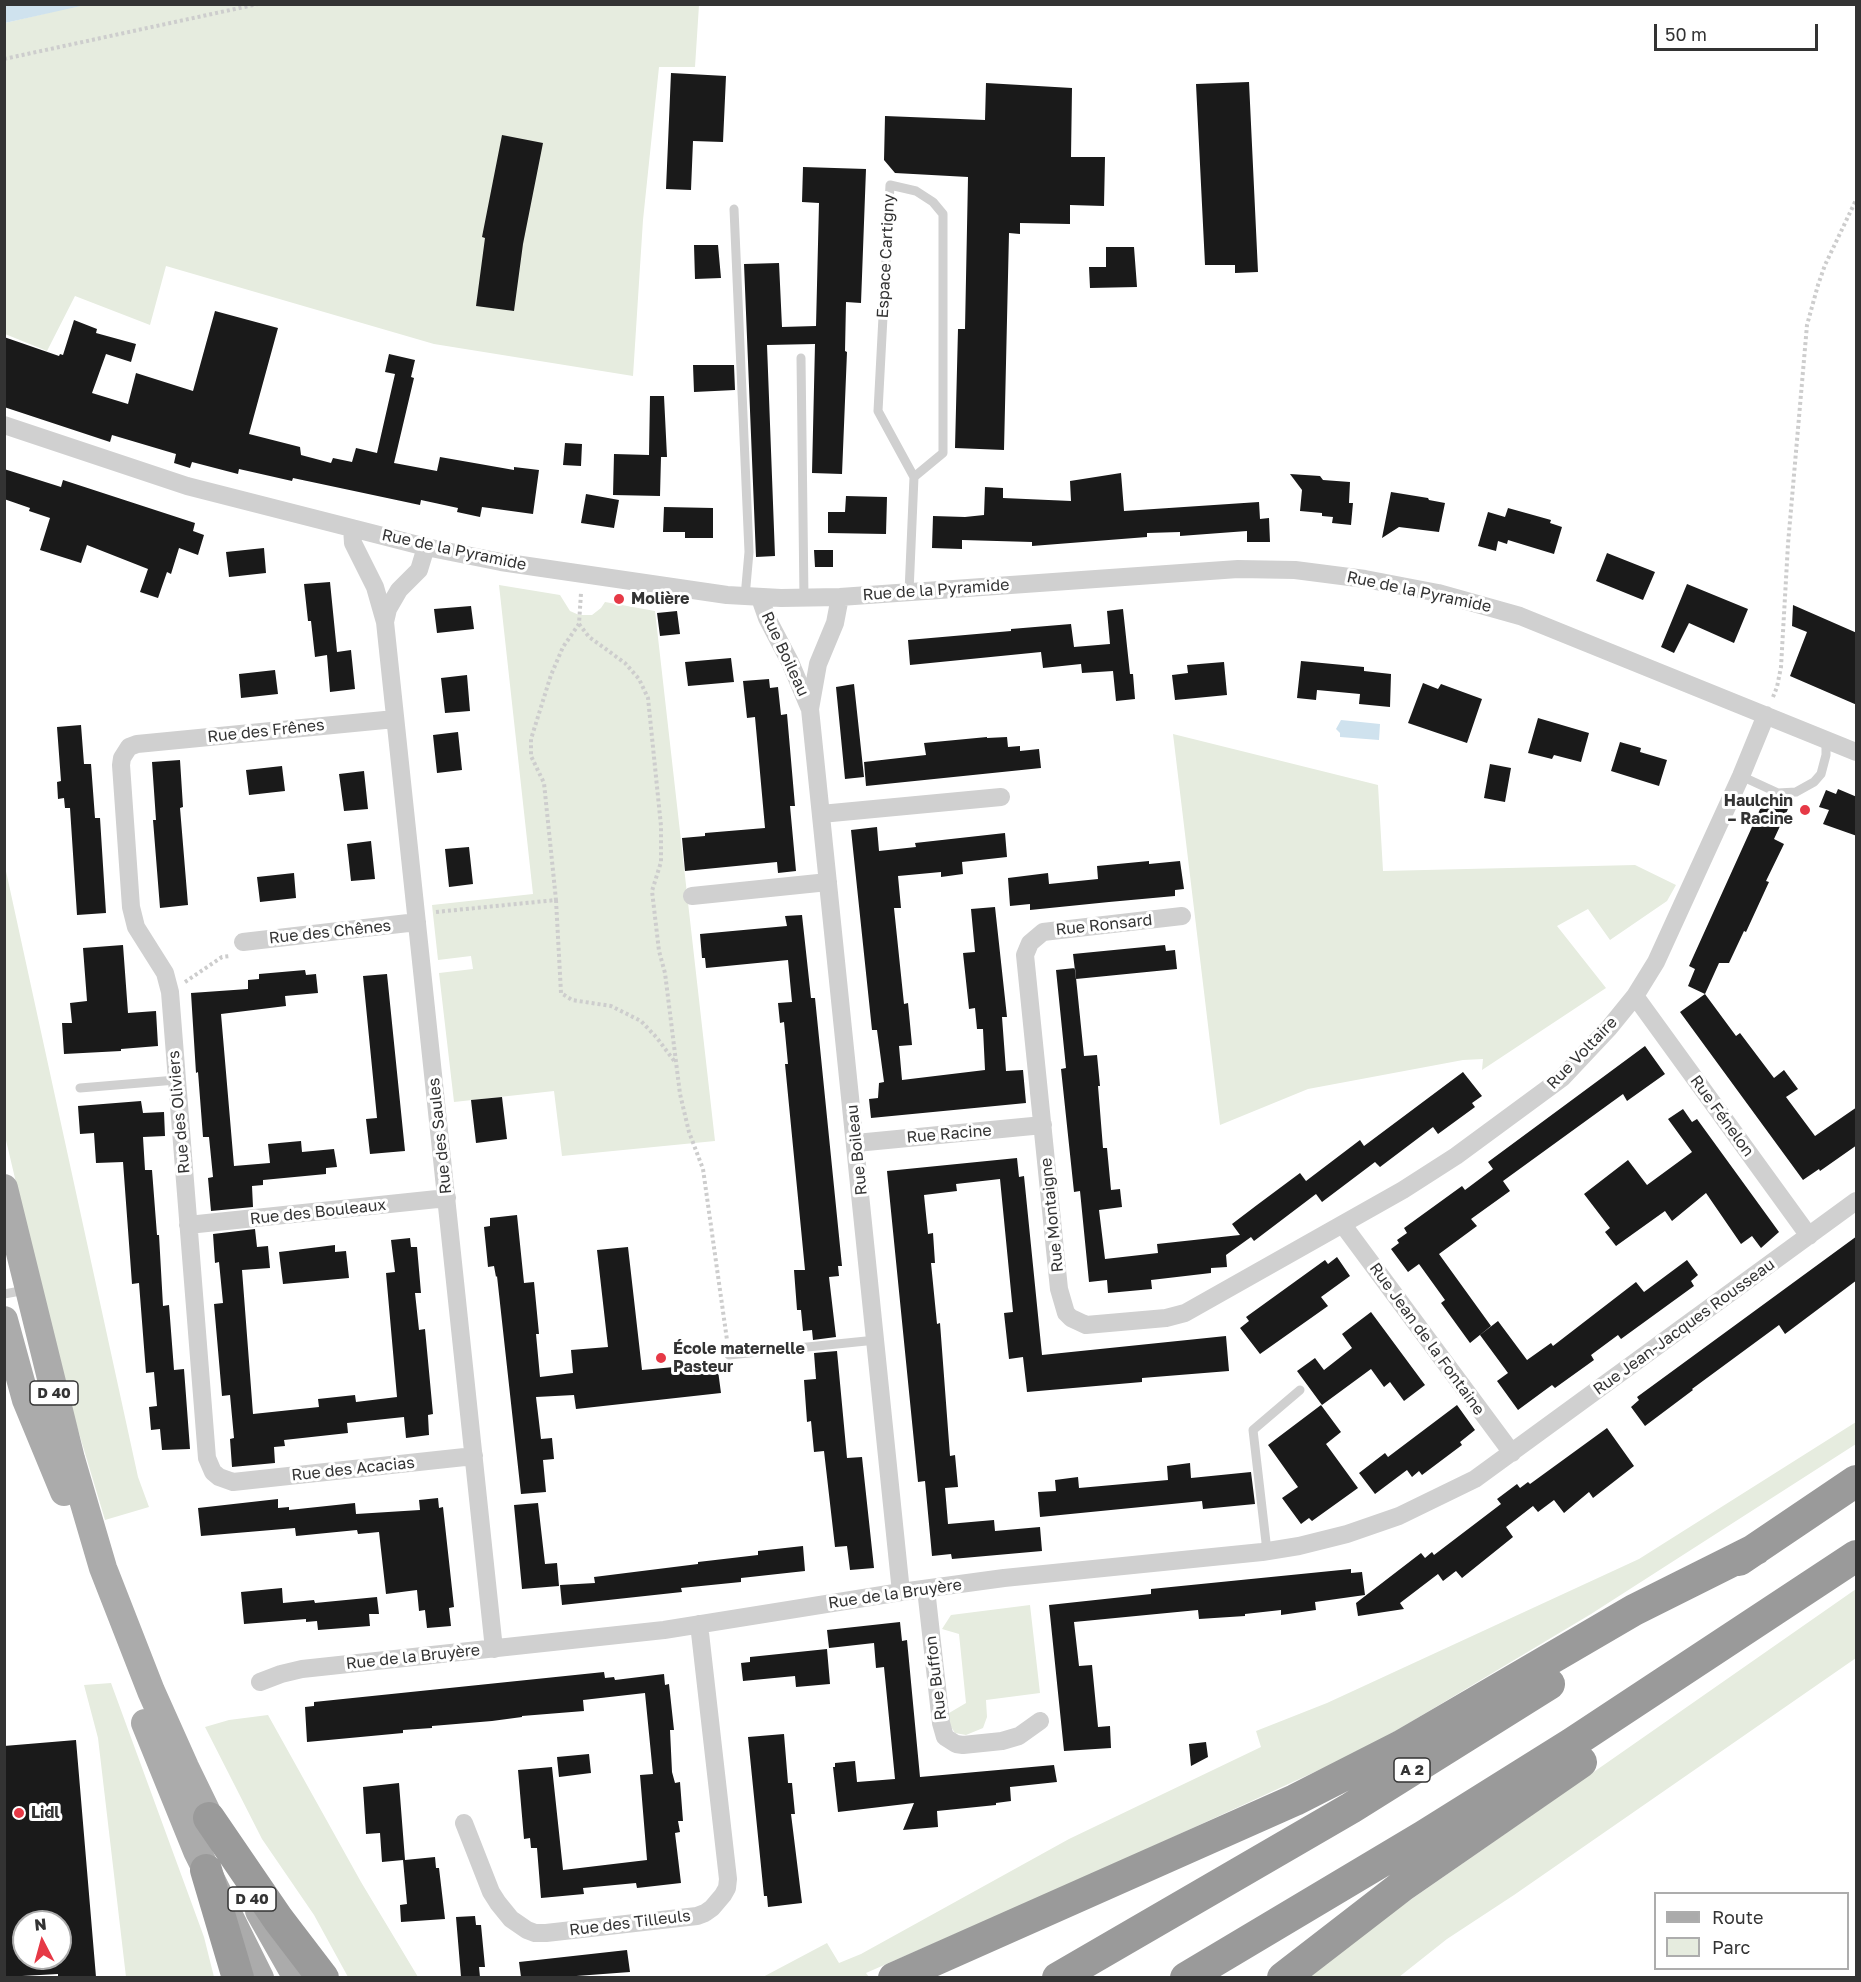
<!DOCTYPE html>
<meta charset="utf-8">
<style>
body{margin:0}
#map{position:relative;width:1861px;height:1982px;overflow:hidden;background:#fff;font-family:"Golos Text",sans-serif}
canvas{display:block}
.frame{position:absolute;inset:0;border:6px solid #333;pointer-events:none}
.legend{position:absolute;left:1654px;top:1892px;width:195px;height:78px;box-sizing:border-box;background:#fff;border:2px solid #adadad;margin:0;padding:8px 10px;list-style:none;font-size:18px;color:#333}
.legend li{display:flex;align-items:center;gap:12px;height:30px}
.legend b{width:30px;border:2px solid #adadad}
.north{position:absolute;left:12px;top:1910px;width:60px;height:60px;box-sizing:border-box;background:#fff;border:2px solid #adadad;border-radius:50%;rotate:354deg;font-size:16px;font-weight:700;line-height:24px;text-align:center;color:#333}
.north::after{content:'';display:block;margin:auto;width:21px;height:27px;background:#e63946;clip-path:polygon(50% 0,100% 100%,50% 72%,0 100%)}
.scale{position:absolute;left:1654px;top:24px;width:164px;height:27px;box-sizing:border-box;border:3px solid #333;border-top:0;padding-left:8px;font-size:18px;line-height:21px;white-space:nowrap;color:#333;-webkit-text-stroke:4px #fff;paint-order:stroke}
</style>
<div id="map">
<canvas width="1861" height="1982"></canvas>
<div class="frame"></div>
<ul class="legend">
<li><b style="height:8px;background:#ababab"></b>Route</li>
<li><b style="height:16px;background:#e6ecdf"></b>Parc</li>
</ul>
<div class="north">N</div>
<div class="scale">50 m</div>
</div>
<script>
const c = document.querySelector('canvas').getContext('2d');
c.lineJoin = 'round';
function fillPath(path, color) {
  c.fillStyle = color;
  c.fill(path, 'evenodd');
}
function toPath(rows) {
  const path = new Path2D();
  for (const r of rows) {
    path.moveTo(r[0], r[1]);
    for (let i = 2; i < r.length; i += 2) path.lineTo(r[i], r[i + 1]);
  }
  return path;
}
function stroke(path, color, width, dash) {
  c.strokeStyle = color;
  c.lineWidth = width;
  c.lineCap = dash ? 'butt' : 'round';
  c.setLineDash(dash || []);
  c.stroke(path);
}
function drawText(font, color, halo, rows, align = 'center') {
  c.font = font + ' "Golos Text",sans-serif';
  c.lineWidth = 6;
  c.setLineDash([]);
  c.textBaseline = 'middle';
  c.strokeStyle = halo;
  c.fillStyle = color;
  for (const [text, x, y, turn = 0] of rows) {
    c.save();
    c.translate(x, y);
    c.rotate((+turn || 0) * Math.PI / 180);
    c.textAlign = isNaN(turn) ? turn : align;
    if (halo) c.strokeText(text, 0, 0);
    c.fillText(text, 0, 0);
    c.restore();
  }
}
fillPath(toPath([
 [85,4,699,5,695,67,659,67,643,220,633,376,434,344,166,266,150,325,75,296,47,351,5,334,5,23],
 [499,585,560,595,570,611,579,615,592,615,601,608,605,602,655,611,715,1141,562,1156,554,1091,454,1102,439,973,473,969,471,956,438,960,432,905,533,894],
 [1173,734,1378,785,1383,871,1635,865,1676,885,1667,901,1610,940,1588,909,1557,926,1606,988,1482,1070,1483,1059,1463,1060,1308,1089,1220,1125],
 [4,862,138,1477,149,1507,105,1520,61,1373,5,1136],
 [1856,1422,1856,1444,1591,1614,1369,1747,1097,1872,866,1973,869,1977,761,1978,827,1943,839,1963,861,1954,1069,1839,1261,1747,1256,1731,1327,1703,1639,1559],
 [1856,1589,1856,1658,1514,1895,1447,1939,1399,1977,1306,1978,1350,1942],
 [1030,1605,1040,1693,986,1700,987,1717,983,1728,966,1735,955,1733,944,1716,966,1703,959,1634,942,1629,951,1615],
 [111,1683,204,1937,214,1977,126,1977,98,1738,84,1685],
 [268,1715,361,1882,418,1977,348,1977,314,1915,262,1839,205,1727,229,1720]
]), '#e6ecdf');
fillPath(toPath([
 [5,4,85,4,85,5,5,23],
 [1341,720,1380,724,1379,740,1340,737,1340,733,1336,729]
]), '#cfe2ee');
fillPath(toPath([
 [671,73,726,76,723,142,693,141,691,190,666,189],
 [1249,82,1258,272,1235,273,1235,265,1205,265,1196,84],
 [986,83,1072,88,1071,157,1105,157,1104,206,1070,205,1070,224,1020,223,1020,234,1009,233,1004,450,955,448,958,329,965,329,968,177,895,173,884,160,885,116,985,120],
 [502,135,543,143,523,244,514,311,476,306,485,238,482,237],
 [803,167,866,169,861,303,846,302,845,351,847,352,842,474,812,473,815,344,767,345,775,556,756,557,744,264,779,263,782,327,816,326,819,203,802,202],
 [694,245,718,245,721,278,695,279],
 [1106,247,1134,247,1137,287,1090,288,1089,267,1106,267],
 [215,311,278,328,249,434,300,447,301,455,331,463,333,458,352,462,356,448,377,453,395,374,385,372,389,354,415,360,411,377,414,378,394,463,437,471,440,457,514,470,514,467,539,470,533,514,482,507,480,517,457,512,458,508,421,500,420,505,293,478,292,481,239,469,238,474,192,462,190,468,174,463,176,454,112,435,110,442,4,407,4,337,59,356,60,354,63,355,74,320,97,329,96,333,136,344,131,362,106,354,92,393,128,404,136,373,193,391],
 [693,365,734,365,735,390,694,392],
 [650,396,664,396,667,457,661,457,660,496,613,495,614,454,649,455],
 [565,443,582,444,581,466,563,465],
 [4,469,61,487,63,480,195,523,193,531,204,535,198,555,179,548,171,574,167,572,158,598,140,592,148,569,87,545,81,563,40,550,50,518,29,511,30,508,4,499],
 [1121,473,1124,511,1259,502,1260,519,1269,518,1270,542,1247,542,1247,531,1180,536,1180,532,1147,533,1147,537,1032,546,1032,542,962,540,962,549,932,548,933,516,965,517,984,515,985,487,1003,488,1003,498,1071,501,1070,481],
 [1290,474,1320,476,1323,480,1350,482,1349,503,1353,503,1351,525,1332,523,1333,517,1322,516,1322,513,1300,511,1302,490],
 [1391,492,1428,498,1429,500,1445,503,1439,532,1399,527,1382,538],
 [586,494,619,500,614,528,581,523],
 [846,496,887,497,886,534,828,533,828,512,845,512],
 [664,507,713,508,713,538,685,538,685,532,663,532],
 [1508,508,1551,520,1550,523,1562,527,1554,554,1508,540,1507,544,1498,541,1496,551,1478,546,1488,512,1505,517],
 [264,548,266,573,229,577,226,552],
 [814,550,833,550,833,567,815,567],
 [1607,553,1655,572,1643,600,1596,581],
 [330,582,337,652,351,650,355,689,330,692,327,655,315,657,311,621,308,621,304,584],
 [1687,584,1748,609,1734,643,1689,623,1674,653,1661,647],
 [1793,605,1857,633,1857,705,1790,676,1807,632,1792,626],
 [471,606,474,629,437,633,434,609],
 [1123,609,1130,674,1133,674,1135,699,1116,701,1113,671,1082,673,1081,664,1043,668,1041,652,910,665,908,640,1011,631,1011,629,1071,624,1074,647,1110,644,1107,611],
 [677,611,680,634,660,636,657,613],
 [731,658,734,682,688,686,685,662],
 [1301,661,1364,667,1364,671,1391,674,1390,707,1359,704,1360,694,1317,690,1316,700,1297,698],
 [1224,662,1227,695,1175,700,1172,675,1188,673,1187,665],
 [275,670,278,694,241,698,239,674],
 [467,675,470,711,445,713,441,678],
 [769,679,770,688,778,687,781,715,787,714,795,806,790,806,796,871,778,873,777,862,685,871,682,838,705,836,705,833,765,828,755,717,747,718,743,681],
 [1423,683,1438,689,1441,684,1482,699,1467,743,1408,723],
 [854,684,864,777,845,779,836,687],
 [1538,718,1589,733,1581,762,1554,755,1552,759,1528,753],
 [81,725,84,764,91,764,95,818,100,818,106,913,77,915,70,808,65,808,64,798,58,799,57,782,61,781,57,727],
 [458,732,462,770,437,773,433,735],
 [987,737,987,738,1007,737,1008,747,1020,746,1020,751,1039,749,1041,768,866,786,864,762,926,755,924,743],
 [1620,742,1641,748,1640,752,1667,760,1659,786,1611,771],
 [180,760,183,807,180,808,188,905,160,908,153,820,156,820,152,762],
 [1490,764,1511,768,1505,802,1484,798],
 [282,766,285,791,249,795,246,770],
 [364,771,368,809,344,811,339,774],
 [1838,789,1857,797,1857,836,1823,824,1829,810,1819,807,1826,790,1836,794],
 [1770,801,1788,809,1774,839,1784,844,1766,881,1769,882,1746,932,1744,931,1729,963,1719,963,1705,994,1736,1036,1740,1033,1774,1078,1784,1070,1798,1089,1786,1097,1815,1136,1857,1107,1857,1145,1820,1171,1819,1169,1803,1180,1680,1012,1705,994,1688,986,1695,969,1689,966,1761,807,1766,809],
 [877,827,879,851,916,847,915,843,1005,833,1007,857,962,862,963,874,941,877,941,872,898,876,901,908,894,908,904,1004,908,1003,912,1045,899,1046,902,1080,985,1070,983,1029,977,1029,975,1008,969,1009,963,953,975,952,971,909,995,907,1007,1017,1002,1017,1006,1071,1023,1070,1026,1103,871,1118,869,1099,878,1098,879,1083,884,1082,877,1030,872,1030,851,830],
 [371,841,375,879,351,881,347,844],
 [469,847,473,884,449,887,445,849],
 [1149,861,1149,864,1180,861,1184,889,1175,890,1175,896,1109,902,1030,910,1030,904,1010,906,1008,878,1048,873,1049,884,1098,879,1097,866],
 [294,873,296,898,260,902,257,877],
 [802,915,811,998,815,998,842,1266,838,1266,839,1276,829,1277,836,1337,813,1340,812,1330,803,1331,801,1310,797,1310,794,1270,805,1270,785,1064,788,1064,784,1022,780,1023,778,1003,792,1002,788,960,706,968,705,958,702,958,700,934,787,926,785,916],
 [123,945,128,1013,156,1011,158,1046,121,1049,121,1051,64,1054,62,1023,72,1023,70,1003,87,1001,83,948],
 [1165,945,1166,951,1175,950,1177,969,1076,979,1073,954],
 [1075,968,1084,1056,1097,1055,1100,1086,1098,1086,1103,1148,1107,1148,1111,1190,1120,1189,1122,1207,1099,1210,1105,1259,1158,1253,1157,1244,1240,1235,1232,1224,1257,1205,1300,1173,1306,1181,1360,1140,1364,1146,1463,1072,1482,1096,1472,1103,1475,1107,1438,1134,1433,1127,1380,1167,1375,1162,1322,1202,1316,1194,1254,1241,1251,1237,1226,1255,1227,1267,1211,1268,1211,1273,1151,1280,1152,1289,1108,1293,1107,1280,1089,1282,1080,1191,1074,1192,1061,1069,1066,1068,1056,970],
 [305,970,306,975,316,974,318,993,285,996,286,1006,221,1014,234,1166,270,1163,268,1144,301,1141,302,1152,334,1149,337,1167,326,1168,326,1174,263,1180,263,1185,252,1186,253,1207,211,1211,208,1178,213,1177,209,1137,203,1137,198,1072,196,1073,191,993,248,989,248,980,259,979,259,974],
 [387,974,405,1151,370,1154,366,1119,377,1118,363,976],
 [1645,1046,1665,1074,1627,1101,1623,1094,1503,1181,1510,1191,1471,1219,1477,1226,1439,1254,1491,1326,1470,1343,1441,1303,1445,1300,1419,1264,1408,1272,1391,1249,1399,1243,1397,1240,1407,1233,1404,1228,1462,1186,1465,1190,1493,1169,1488,1162],
 [502,1097,507,1139,476,1143,471,1100],
 [141,1101,143,1113,164,1112,165,1136,143,1137,145,1170,152,1170,157,1235,159,1235,163,1306,169,1305,174,1370,184,1369,190,1449,162,1450,160,1429,151,1430,149,1407,157,1406,154,1372,146,1373,139,1283,132,1284,123,1162,96,1163,94,1133,80,1134,78,1106],
 [1683,1109,1692,1122,1697,1119,1779,1232,1761,1248,1752,1236,1741,1244,1706,1193,1672,1221,1665,1211,1616,1246,1605,1232,1610,1228,1584,1194,1628,1160,1647,1185,1692,1152,1668,1119],
 [1017,1158,1019,1177,1024,1176,1042,1355,1226,1336,1229,1371,1142,1378,1142,1382,1027,1392,1023,1357,1009,1359,1004,1313,1013,1312,1000,1179,956,1184,957,1191,924,1195,928,1234,933,1233,935,1263,931,1263,937,1324,940,1323,950,1456,955,1455,958,1487,945,1488,948,1524,994,1520,995,1531,1040,1527,1042,1551,952,1559,951,1554,932,1556,925,1481,918,1482,887,1171],
 [517,1215,524,1283,534,1282,539,1334,536,1334,540,1377,573,1373,571,1350,608,1347,597,1250,628,1247,642,1370,717,1363,721,1393,576,1409,574,1395,536,1397,541,1439,552,1438,554,1459,543,1460,546,1492,521,1494,497,1276,496,1277,494,1266,488,1267,484,1227,490,1226,490,1218],
 [255,1229,257,1247,268,1246,270,1268,242,1270,253,1414,319,1407,318,1399,355,1395,356,1402,397,1397,386,1273,395,1272,391,1240,410,1238,411,1247,417,1247,421,1293,415,1293,419,1330,425,1329,433,1414,428,1415,429,1435,406,1438,404,1417,347,1423,348,1433,284,1440,285,1446,274,1447,275,1463,232,1467,230,1439,234,1438,230,1395,222,1396,214,1304,223,1303,219,1262,215,1263,213,1234],
 [1857,1236,1857,1280,1785,1334,1779,1325,1692,1389,1693,1390,1645,1426,1631,1407,1639,1400,1637,1397],
 [335,1245,335,1252,346,1251,349,1278,283,1284,279,1252],
 [1337,1257,1350,1276,1321,1297,1328,1306,1260,1354,1240,1328,1249,1321,1246,1317,1325,1260,1328,1264],
 [1687,1260,1698,1275,1691,1281,1694,1286,1621,1339,1618,1335,1591,1355,1594,1360,1555,1388,1552,1385,1518,1410,1497,1381,1508,1373,1480,1335,1498,1321,1527,1360,1551,1343,1553,1346,1636,1282,1644,1292],
 [1371,1312,1425,1385,1404,1401,1390,1382,1384,1387,1371,1369,1322,1405,1297,1371,1315,1358,1324,1370,1352,1348,1342,1334],
 [837,1351,847,1458,862,1457,874,1568,850,1570,847,1546,835,1547,824,1451,814,1452,811,1421,807,1422,804,1380,816,1379,814,1353],
 [1321,1405,1341,1432,1326,1444,1358,1488,1312,1521,1309,1518,1301,1524,1282,1498,1298,1487,1268,1445],
 [1457,1405,1475,1430,1460,1442,1462,1445,1422,1475,1419,1471,1412,1477,1407,1470,1375,1494,1359,1473,1385,1453,1388,1457],
 [1607,1428,1634,1466,1593,1498,1589,1492,1564,1513,1554,1500,1538,1512,1533,1506,1506,1527,1513,1537,1462,1578,1456,1571,1443,1581,1438,1574,1400,1603,1404,1609,1358,1616,1356,1603,1421,1553,1425,1558,1432,1552,1434,1555,1501,1504,1497,1499,1517,1484,1520,1488,1528,1482,1530,1484],
 [1190,1463,1191,1478,1251,1472,1255,1504,1203,1509,1202,1501,1040,1517,1038,1492,1056,1491,1055,1480,1078,1477,1079,1488,1168,1480,1167,1466],
 [438,1498,439,1508,443,1507,454,1607,449,1608,451,1626,427,1628,425,1610,419,1611,417,1590,386,1594,379,1532,358,1534,357,1530,296,1536,295,1528,201,1536,198,1508,278,1499,278,1508,289,1507,289,1510,355,1503,356,1514,420,1510,419,1500],
 [538,1503,545,1564,557,1563,559,1586,522,1589,514,1505],
 [803,1546,805,1571,741,1578,741,1582,681,1588,682,1592,562,1605,560,1585,595,1583,594,1577,698,1564,698,1562,758,1555,758,1551],
 [1351,1569,1351,1573,1362,1572,1365,1595,1315,1602,1316,1610,1281,1615,1281,1610,1245,1614,1245,1616,1199,1619,1198,1610,1074,1622,1079,1666,1092,1665,1098,1727,1110,1726,1111,1748,1064,1751,1049,1605,1151,1594,1151,1589],
 [282,1588,283,1603,314,1600,315,1603,377,1597,379,1614,369,1614,370,1626,318,1630,317,1621,306,1622,306,1619,244,1624,241,1592],
 [900,1622,902,1641,907,1640,920,1777,1054,1765,1057,1782,1010,1787,1011,1801,996,1803,996,1805,937,1811,938,1827,903,1830,914,1803,838,1812,833,1767,835,1767,835,1763,855,1761,857,1782,895,1779,884,1667,876,1668,874,1643,829,1648,827,1630],
 [827,1649,830,1684,796,1687,795,1676,743,1681,741,1663,750,1662,750,1657],
 [604,1672,605,1678,614,1677,615,1680,664,1674,665,1685,669,1684,674,1730,670,1730,672,1772,675,1783,680,1782,683,1821,678,1821,680,1832,675,1833,681,1883,637,1888,636,1883,583,1888,584,1894,541,1898,537,1848,531,1848,530,1838,524,1839,518,1770,552,1767,563,1870,647,1860,640,1775,653,1774,645,1693,583,1700,584,1711,522,1716,522,1717,492,1721,432,1726,432,1728,403,1730,403,1733,307,1742,305,1707,314,1706,314,1702],
 [784,1734,788,1783,792,1783,795,1814,791,1814,802,1903,768,1907,767,1896,764,1896,748,1737],
 [76,1740,96,1977,58,1977,58,1974,4,1977,4,1746],
 [24,1922,60,1922,60,1958,24,1958],
 [1206,1742,1208,1757,1191,1766,1189,1744],
 [589,1754,591,1773,559,1777,557,1757],
 [399,1783,405,1860,435,1857,436,1868,439,1868,445,1919,401,1922,400,1905,407,1904,403,1860,382,1862,380,1833,366,1834,363,1787],
 [475,1916,476,1925,481,1925,485,1967,479,1967,480,1977,461,1977,456,1917],
 [627,1950,630,1972,563,1977,521,1977,519,1962]
]), '#1a1a1a');
stroke(toPath([
 [4,59,258,4],
 [579,624,589,637,625,663,639,679,648,698,661,826,661,862,652,891,659,951,665,973,680,1094,689,1132,703,1169,727,1340],
 [1773,697,1777,687,1781,667,1788,544,1807,325,1818,285,1825,265,1856,200],
 [556,900,561,993,572,1000,611,1006,641,1021,657,1038,675,1062],
 [436,912,556,900,544,783,531,756,531,739,551,675,563,647,579,624,581,593],
 [185,982,222,957,230,956]
]), '#cdcdcd', 4, [3, 3]);
stroke(toPath([
 [734,209,749,552,745,597],
 [801,358,804,598],
 [909,592,914,477,878,411,890,185,916,191,933,202,943,214,943,453,914,477],
 [1741,776,1778,793,1796,792,1814,782,1821,774,1826,755,1826,740],
 [80,1088,176,1080],
 [4,1294,26,1290],
 [729,1355,876,1340],
 [1267,1551,1253,1430,1300,1390]
]), '#d0d0d0', 9);
stroke(toPath([
 [4,425,187,486,426,547,501,562,727,595,781,598,840,597,1238,569,1295,570,1365,579,1438,593,1520,616,1856,752],
 [352,528,353,543,375,587,385,622,494,1649],
 [840,597,835,623,818,664,810,709,901,1592],
 [760,598,767,618,790,662,809,707],
 [385,622,388,609,399,590,419,570,426,547],
 [395,719,137,744,129,747,122,758,121,765,131,907,136,927,165,973,170,992,207,1458,213,1472,219,1477,233,1482,474,1456],
 [821,814,1001,797],
 [692,896,828,882],
 [1182,916,1043,932,1030,943,1025,955,1059,1289,1066,1313,1071,1318,1086,1325,1166,1318,1185,1313,1403,1190,1456,1156,1562,1078,1609,1028,1635,996,1656,962,1741,776,1766,715],
 [243,942,417,922],
 [1635,996,1809,1236],
 [856,1143,1043,1125],
 [188,1225,447,1198],
 [1343,1225,1512,1453],
 [926,1589,941,1723,945,1737,956,1744,963,1745,1002,1741,1019,1736,1040,1721],
 [260,1682,281,1674,302,1669,664,1630,901,1592,1004,1578,1262,1552,1299,1546,1347,1534,1399,1516,1475,1479,1856,1201],
 [464,1823,491,1892,498,1903,511,1919,527,1930,535,1933,546,1933,697,1916,705,1913,712,1908,723,1895,727,1888,728,1879,699,1624]
]), '#d0d0d0', 18);
stroke(toPath([
 [4,1188,71,1459,103,1568,151,1691,185,1767,220,1839],
 [4,1320,26,1400,64,1492],
 [145,1723,197,1851,260,1978],
 [259,1911,297,1978]
]), '#ababab', 28);
stroke(toPath([
 [1739,1560,1856,1481],
 [209,1818,278,1919,323,1978],
 [206,1870,238,1978],
 [894,1978,1295,1800,1401,1746,1634,1610,1756,1549],
 [1058,1978,1351,1808,1549,1684],
 [1186,1978,1424,1836,1571,1744,1856,1556],
 [1283,1978,1402,1886,1581,1762]
]), '#9a9a9a', 32);
for (const [x, y, r, color] of [
 [619,599,6,"#e63946"],
 [1805,810,6,"#e63946"],
 [661,1358,6,"#e63946"],
 [19,1813,6,"#e63946"]
]) {
  const dot = new Path2D();
  dot.arc(x, y, r, 0, 2 * Math.PI);
  c.fillStyle = color;
  c.fill(dot);
  stroke(dot, '#fff', 2);
}
for (const [x, y, w] of [
 [54,1393,48],
 [1412,1770,36],
 [252,1899,48]
]) {
  const box = new Path2D();
  box.roundRect(x - w / 2, y - 12, w, 24, 4.5);
  c.fillStyle = '#fff';
  c.fill(box);
  stroke(box, '#333', 1.5);
}
drawText('bold 15px', '#333', null, [
 ["D 40",54,1393],
 ["A 2",1412,1770],
 ["D 40",252,1899]
]);
drawText('16px', '#333', '#fff', [
 ["Espace Cartigny",886,256,-87],
 ["Rue de la Pyramide",454,550,12],
 ["Rue de la Pyramide",936,590,-4],
 ["Rue de la Pyramide",1419,592,12],
 ["Rue Boileau",785,654,65],
 ["Rue des Frênes",266,731,-6],
 ["Rue Ronsard",1104,925,-6],
 ["Rue des Chênes",330,932,-6],
 ["Rue Voltaire",1582,1053,-46],
 ["Rue des Oliviers",179,1112,-95],
 ["Rue Fénelon",1722,1116,54],
 ["Rue Racine",949,1134,-5],
 ["Rue des Saules",440,1136,-96],
 ["Rue Boileau",857,1150,-96],
 ["Rue des Bouleaux",318,1212,-6],
 ["Rue Montaigne",1052,1215,-96],
 ["Rue Jean-Jacques Rousseau",1684,1327,-36],
 ["Rue Jean de la Fontaine",1427,1339,54],
 ["Rue des Acacias",353,1469,-6],
 ["Rue de la Bruyère",895,1594,-8],
 ["Rue de la Bruyère",413,1657,-6],
 ["Rue Buffon",936,1678,-97],
 ["Rue des Tilleuls",630,1923,-7]
]);
drawText('bold 16px', '#333', '#fff', [
 ["Molière",631,599],
 ["Haulchin",1793,801,"right"],
 ["– Racine",1793,819,"right"],
 ["École maternelle",673,1349],
 ["Pasteur",673,1367],
 ["Lidl",31,1813]
], 'left');
</script>
